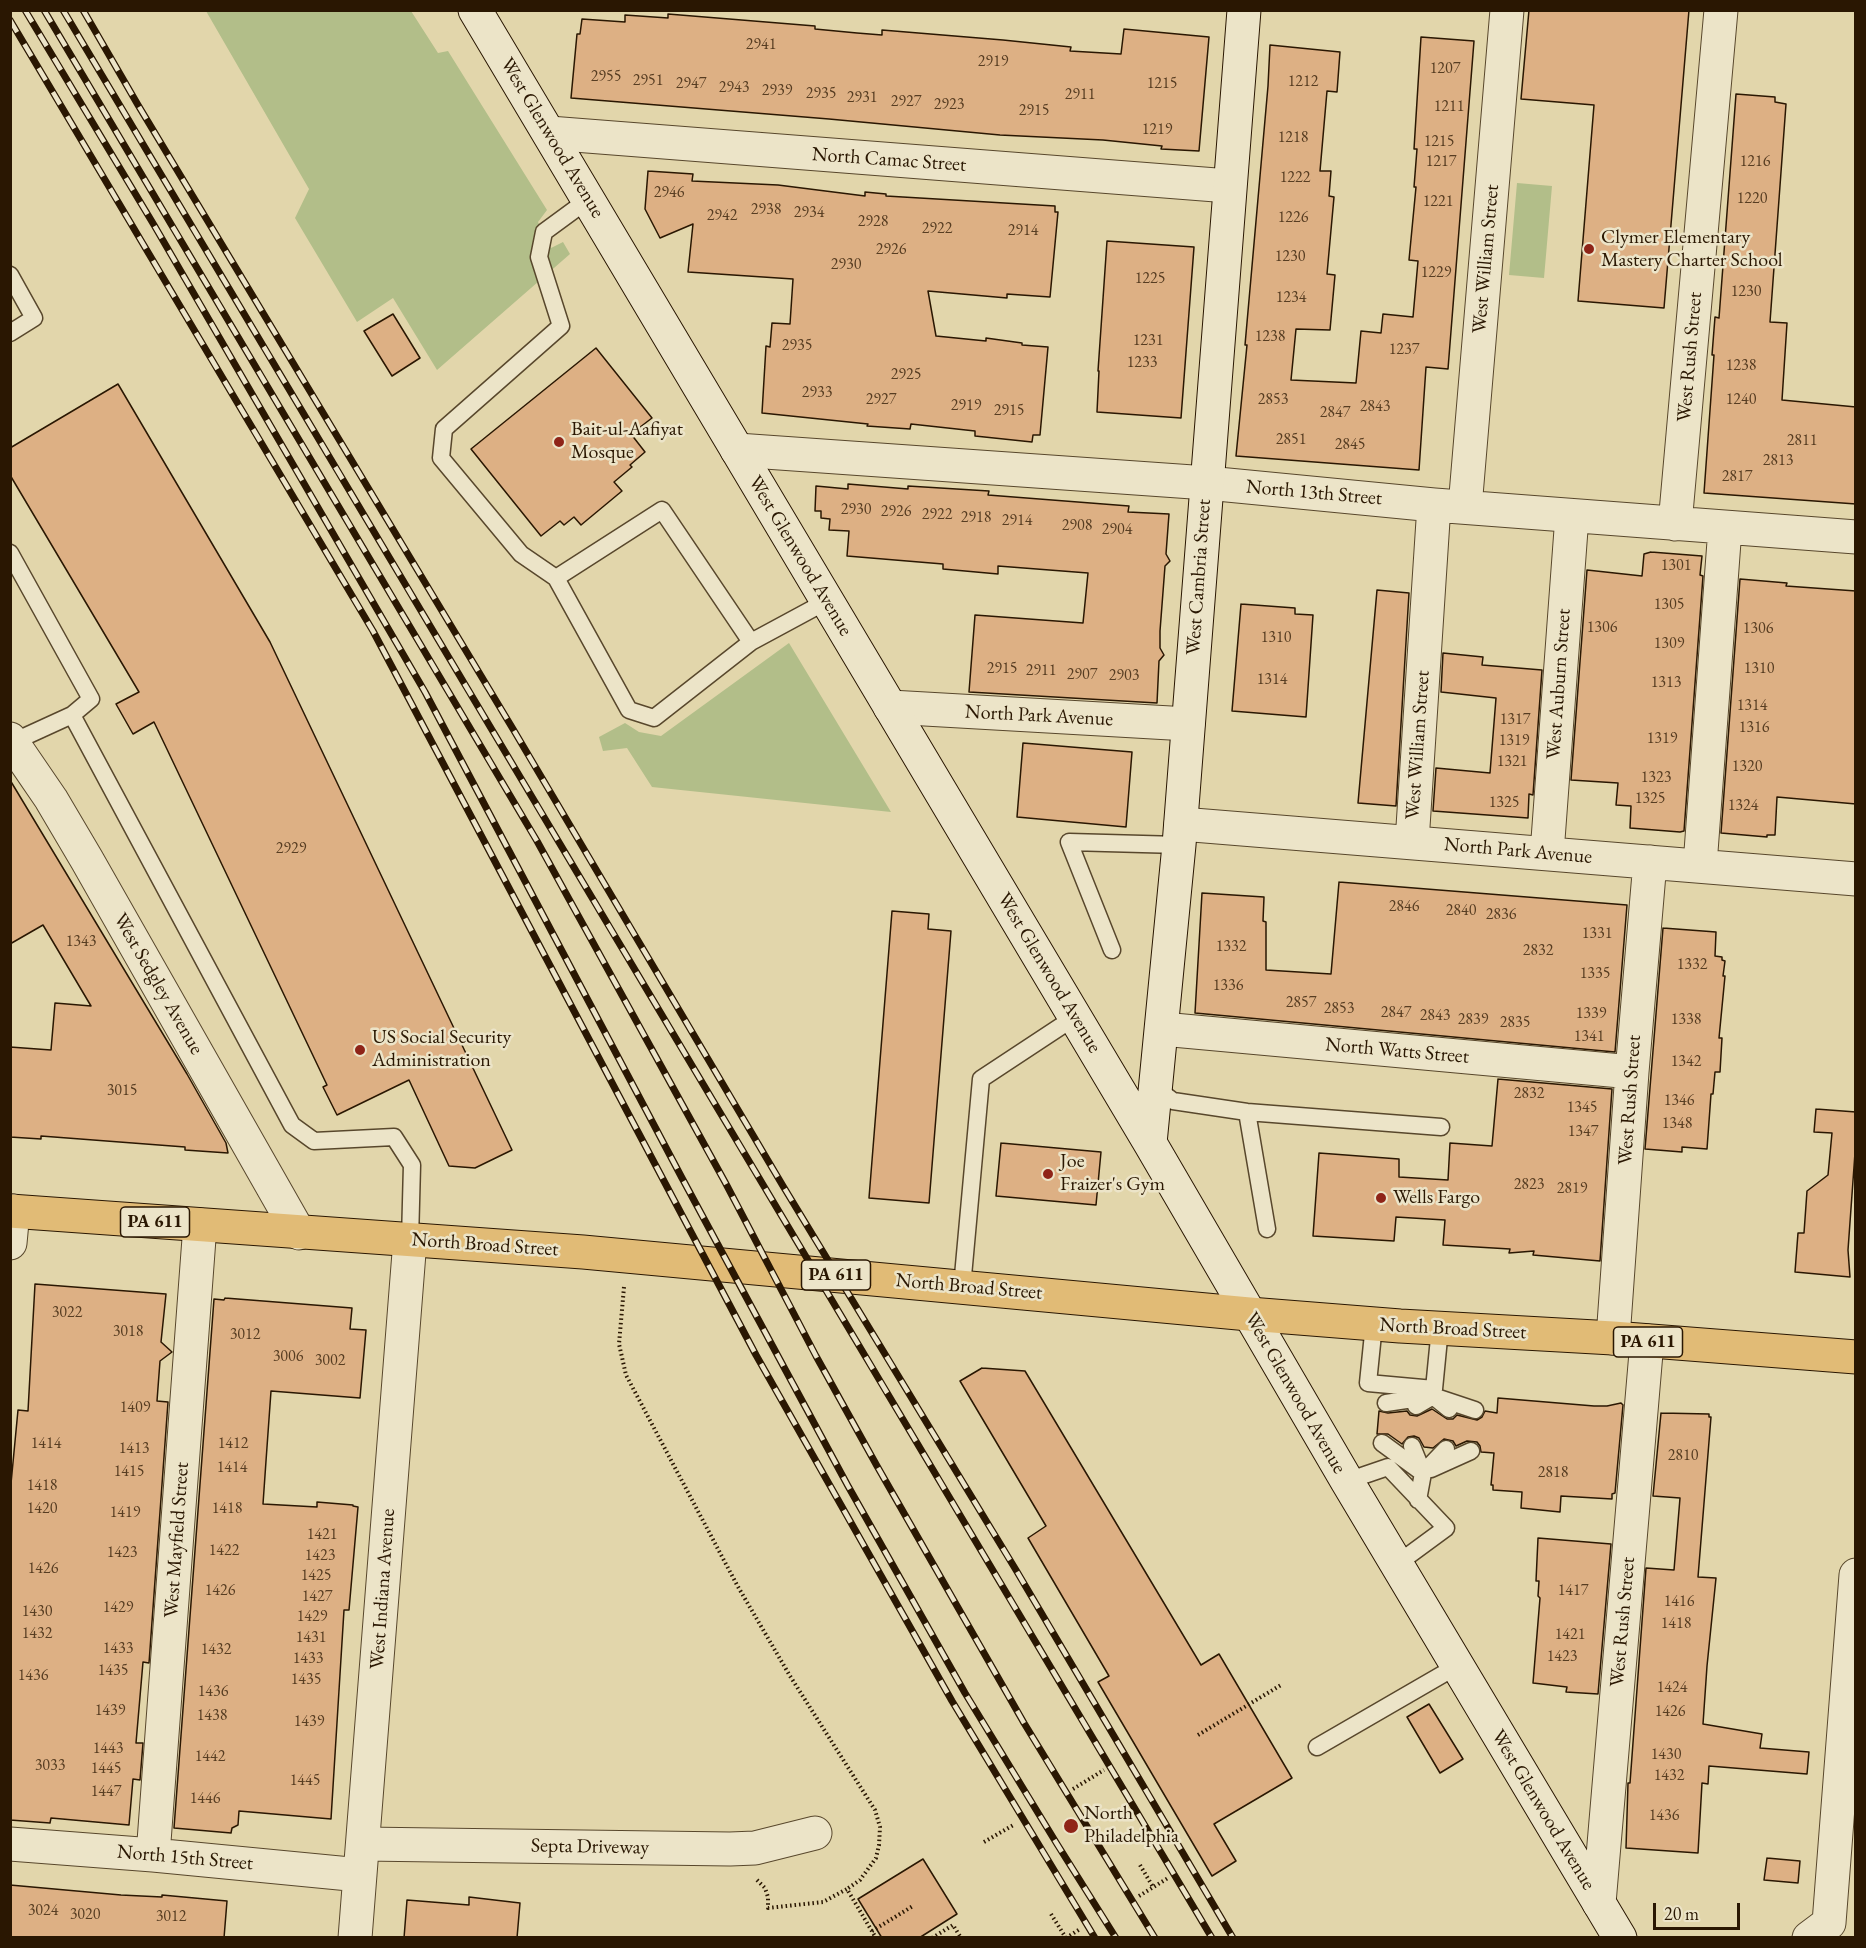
<!DOCTYPE html>
<style>
body{margin:0}
#map{position:relative;width:1866px;height:1948px;overflow:hidden;background:#e2d6ab;font-family:"EB Garamond",serif}
canvas{display:block}
.frame{position:absolute;inset:0;border:12px solid #2a1702;pointer-events:none}
.scale{position:absolute;left:1653px;top:1903px;width:87px;height:27px;box-sizing:border-box;border:3px solid #2a1702;border-top:0;padding-left:8px;font-size:18px;line-height:21px;white-space:nowrap;color:#2a1702;-webkit-text-stroke:4px #ece4c8;paint-order:stroke}
</style>
<div id="map">
<canvas width="1866" height="1948"></canvas>
<div class="frame"></div>
<div class="scale">20 m</div>
</div>
<script>
const c = document.querySelector('canvas').getContext('2d');
c.lineJoin = 'round';
function fillPath(path, color) {
  c.fillStyle = color;
  c.fill(path, 'evenodd');
}
function toPath(rows) {
  const path = new Path2D();
  for (const r of rows) {
    path.moveTo(r[0], r[1]);
    for (let i = 2; i < r.length; i += 2) path.lineTo(r[i], r[i + 1]);
  }
  return path;
}
function stroke(path, color, width, dash) {
  c.strokeStyle = color;
  c.lineWidth = width;
  c.lineCap = dash ? 'butt' : 'round';
  c.setLineDash(dash || []);
  c.stroke(path);
}
function drawText(font, color, halo, rows, align = 'center') {
  c.font = font + ' "EB Garamond",serif';
  c.lineWidth = 5;
  c.setLineDash([]);
  c.textBaseline = 'middle';
  c.strokeStyle = halo;
  c.fillStyle = color;
  for (const [text, x, y, turn = 0] of rows) {
    c.save();
    c.translate(x, y);
    c.rotate((+turn || 0) * Math.PI / 180);
    c.textAlign = isNaN(turn) ? turn : align;
    if (halo) c.strokeText(text, 0, 0);
    c.fillText(text, 0, 0);
    c.restore();
  }
}
fillPath(toPath([
 [206,11,411,11,438,53,448,51,547,210,538,222,551,248,563,242,570,254,437,370,393,298,357,322,295,218,309,189],
 [1517,183,1552,186,1544,278,1509,275],
 [789,643,891,812,652,787,627,748,603,751,599,737,625,723,639,732,661,736]
]), '#b2be89');
const building = toPath([
 [1529,10,1689,10,1664,308,1578,301,1594,105,1521,99,1529,10],
 [668,14,815,26,815,29,857,33,882,35,882,30,1003,40,1071,47,1070,51,1121,54,1124,29,1209,37,1199,151,1161,149,1162,146,1103,140,1000,135,829,119,571,98,577,34,580,34,582,19,625,22,625,15,668,18,668,14],
 [1421,37,1474,41,1448,369,1426,367,1419,470,1236,456,1247,345,1245,345,1268,86,1270,45,1340,52,1337,92,1327,91,1320,171,1331,171,1329,196,1334,197,1327,274,1335,275,1330,330,1296,329,1291,380,1356,383,1361,331,1381,333,1383,314,1413,317,1418,261,1409,260,1416,187,1414,187,1417,149,1414,149,1421,37],
 [1736,94,1775,97,1775,102,1786,104,1770,322,1787,323,1782,400,1856,407,1856,504,1704,493,1714,355,1712,355,1715,317,1719,318,1736,94],
 [648,171,693,174,692,181,778,185,865,196,865,192,886,194,886,196,1055,206,1055,212,1058,212,1050,297,1007,294,1007,298,928,291,936,336,986,341,986,338,1022,343,1022,345,1048,347,1040,435,1033,435,1032,442,975,436,975,431,911,424,910,429,867,426,868,424,762,413,766,346,770,347,772,323,790,324,793,279,688,272,693,224,660,238,645,209,648,171],
 [1107,241,1194,247,1181,418,1097,412,1099,371,1098,371,1107,241],
 [393,314,420,358,392,376,364,331,393,314],
 [596,348,652,418,631,434,645,452,630,465,632,467,614,482,622,491,581,525,574,517,564,525,560,521,541,536,471,449,596,348],
 [118,384,270,642,512,1150,475,1168,449,1166,409,1080,337,1115,323,1087,327,1085,154,722,133,734,116,704,139,692,10,475,10,448,118,384],
 [848,484,908,489,908,486,989,491,988,495,1129,506,1128,512,1169,514,1166,554,1170,561,1165,566,1160,631,1160,648,1164,655,1159,661,1157,703,969,692,975,615,1083,623,1088,573,998,566,998,574,943,569,943,564,847,556,849,531,829,530,830,519,821,518,821,511,815,511,816,486,848,489,848,484],
 [1651,552,1702,556,1700,575,1703,576,1684,831,1680,832,1630,828,1631,806,1616,805,1618,783,1571,780,1587,570,1642,576,1644,554,1651,552],
 [1740,579,1787,583,1786,586,1856,591,1856,804,1777,797,1775,835,1767,835,1767,837,1721,833,1740,579],
 [1377,590,1409,593,1396,806,1358,803,1377,590],
 [1241,604,1295,608,1295,614,1313,615,1306,717,1232,711,1241,604],
 [1443,653,1483,657,1482,665,1542,670,1533,795,1529,794,1528,818,1433,811,1436,768,1490,773,1496,698,1441,692,1443,653],
 [1023,743,1132,752,1126,827,1017,817,1023,743],
 [10,780,187,1074,226,1143,228,1153,185,1150,185,1147,41,1136,41,1139,10,1137,10,1047,51,1050,55,1003,91,1006,43,925,10,944,10,780],
 [1339,882,1627,905,1615,1052,1195,1013,1202,893,1264,897,1263,921,1266,922,1266,970,1331,974,1339,882],
 [892,911,929,914,928,929,951,931,929,1203,869,1198,892,911],
 [1663,928,1716,932,1715,956,1722,957,1722,960,1725,961,1723,976,1725,976,1719,1038,1722,1038,1720,1072,1715,1072,1713,1094,1711,1094,1707,1149,1682,1147,1682,1152,1645,1149,1663,928],
 [1498,1079,1612,1089,1600,1261,1533,1255,1534,1251,1509,1253,1510,1249,1443,1245,1445,1220,1396,1217,1394,1241,1313,1236,1319,1153,1399,1159,1399,1177,1448,1180,1450,1143,1492,1146,1498,1079],
 [1816,1109,1856,1112,1856,1139,1848,1250,1850,1277,1795,1272,1798,1233,1804,1233,1807,1191,1828,1175,1832,1133,1814,1132,1816,1109],
 [1001,1143,1101,1152,1096,1205,996,1196,1001,1143],
 [35,1284,166,1294,161,1342,172,1352,160,1361,157,1401,168,1402,149,1663,143,1662,136,1743,143,1743,140,1780,133,1779,129,1825,51,1818,50,1823,10,1820,10,1494,18,1410,28,1411,35,1284],
 [225,1298,352,1308,350,1329,366,1330,360,1398,271,1391,266,1461,263,1504,317,1507,317,1502,353,1505,353,1506,358,1507,349,1610,344,1610,331,1819,239,1811,238,1825,232,1828,231,1833,174,1828,214,1299,224,1300,225,1298],
 [982,1368,1025,1371,1201,1665,1219,1654,1292,1778,1214,1824,1236,1861,1212,1876,1098,1682,1109,1676,1028,1538,1046,1526,960,1381,982,1368],
 [1498,1398,1594,1406,1607,1406,1621,1403,1623,1405,1615,1493,1612,1494,1612,1499,1561,1496,1560,1512,1521,1508,1522,1492,1493,1490,1493,1485,1491,1485,1494,1453,1481,1452,1480,1446,1477,1442,1467,1441,1456,1446,1453,1441,1444,1439,1433,1448,1424,1447,1419,1438,1414,1436,1408,1437,1402,1444,1388,1434,1377,1434,1379,1411,1388,1413,1407,1411,1410,1415,1417,1416,1432,1409,1447,1419,1453,1419,1457,1415,1477,1420,1482,1417,1485,1411,1497,1413,1498,1398],
 [1661,1413,1709,1414,1709,1417,1711,1417,1698,1577,1716,1578,1707,1666,1703,1724,1762,1734,1760,1748,1809,1752,1807,1774,1709,1766,1708,1784,1702,1783,1698,1853,1626,1848,1628,1783,1630,1783,1646,1568,1674,1570,1680,1498,1653,1496,1661,1413],
 [1538,1538,1611,1544,1598,1694,1566,1692,1567,1687,1533,1683,1540,1598,1538,1596,1539,1581,1536,1581,1538,1538],
 [1429,1704,1463,1759,1440,1773,1407,1717,1429,1704],
 [1767,1858,1800,1861,1798,1883,1764,1880,1767,1858],
 [923,1859,957,1914,919,1938,882,1938,858,1899,923,1859],
 [10,1885,121,1895,162,1897,162,1895,227,1901,224,1938,10,1938,10,1885],
 [469,1897,520,1903,517,1938,404,1938,407,1900,469,1905,469,1897]
]);
fillPath(building, '#ddb084');
stroke(building, '#2a1702', 1.5);
const lane = toPath([
 [589,199,544,232,539,257,561,326,444,429,441,458,521,554,556,578,629,710,654,718,751,642,827,601],
 [10,275,34,318,10,333],
 [10,553,91,699,72,715,292,1125,314,1141,394,1137,412,1165,410,1240],
 [556,578,662,510,751,642],
 [13,742,72,715],
 [1112,950,1069,842,1179,845],
 [1156,1088,1173,1101,1247,1112,1441,1127],
 [1247,1112,1267,1229],
 [962,1287,981,1079,1075,1017],
 [1374,1324,1368,1383,1434,1389,1440,1328],
 [1386,1403,1433,1396,1416,1406],
 [1449,1409,1433,1396,1475,1410],
 [1382,1443,1423,1473,1418,1500],
 [1412,1446,1423,1473,1446,1449],
 [1431,1469,1471,1451],
 [1347,1481,1388,1467,1446,1528,1397,1564],
 [1317,1747,1457,1666]
]);
const street = toPath([
 [549,133,1229,186],
 [737,450,1207,483,1434,505,1856,537],
 [1465,507,1507,10],
 [1675,524,1721,10],
 [890,707,1188,724],
 [10,739,51,799,87,860,299,1233],
 [1181,824,1856,879],
 [1412,842,1434,505],
 [1547,853,1572,516],
 [1700,865,1725,528],
 [1162,1029,1632,1072],
 [10,1243,13,1211],
 [1613,1338,1632,1072,1650,862],
 [10,1844,153,1855,360,1875],
 [363,1844,730,1849,755,1848,815,1833],
 [153,1855,200,1225],
 [1599,1903,1647,1341],
 [355,1938,410,1240],
 [1809,1938,1829,1923,1856,1575]
]);
const secondary = toPath([
 [475,10,1150,1143,1347,1481,1620,1938],
 [1150,1143,1179,845,1244,10]
]);
const primary = toPath([
 [10,1211,583,1252,1249,1314,1400,1326,1613,1338,1856,1357]
]);
stroke(lane, '#58472c', 19);
stroke(street, '#58472c', 35);
stroke(secondary, '#2a1702', 35);
stroke(primary, '#2a1702', 35);
stroke(toPath([
 [624,1287,619,1344,626,1375,737,1585,790,1676,875,1810,880,1827,879,1845,876,1858,860,1880,847,1889],
 [1198,1735,1281,1685],
 [1073,1789,1104,1770],
 [984,1842,1015,1824],
 [1140,1865,1153,1887],
 [757,1880,765,1888,768,1897,768,1908,823,1902,847,1889,876,1938],
 [1139,1896,1168,1878],
 [1051,1914,1066,1938],
 [872,1931,913,1906],
 [932,1938,953,1925,961,1938],
 [1066,1938,1080,1929]
]), '#2a1702', 4, [1.5, 3]);
stroke(lane, '#ece4c8', 16);
stroke(street, '#ece4c8', 33);
stroke(secondary, '#ece4c8', 33);
stroke(primary, '#e1bb76', 33);
const rail = toPath([
 [25,10,154,225,425,692,682,1178,848,1486,965,1693,1057,1844,1116,1938],
 [44,10,537,841,725,1182,816,1356,877,1466,1024,1723,1155,1938],
 [63,10,1212,1938],
 [83,10,138,105,513,729,783,1186,1016,1570,1233,1938],
 [10,20,373,631,756,1355,952,1701,1095,1938]
]);
stroke(rail, '#2a1702', 7);
stroke(rail, '#ece4c8', 4.5, [14]);
for (const [x, y, r, color] of [
 [1589,249,6,"#8f2418"],
 [559,442,6,"#8f2418"],
 [360,1050,6,"#8f2418"],
 [1048,1174,6,"#8f2418"],
 [1381,1198,6,"#8f2418"],
 [1071,1826,8,"#8f2418"]
]) {
  const dot = new Path2D();
  dot.arc(x, y, r, 0, 2 * Math.PI);
  c.fillStyle = color;
  c.fill(dot);
  stroke(dot, '#ece4c8', 2);
}
drawText('16px', '#573d22', null, [
 ["2941",761,45],
 ["2919",993,62],
 ["1207",1445,69],
 ["2955",606,77],
 ["2951",648,81],
 ["1212",1303,82],
 ["2947",691,84],
 ["1215",1162,84],
 ["2943",734,88],
 ["2939",777,91],
 ["2935",821,94],
 ["2911",1080,95],
 ["2931",862,98],
 ["2927",906,102],
 ["2923",949,105],
 ["1211",1449,107],
 ["2915",1034,111],
 ["1219",1157,130],
 ["1218",1293,138],
 ["1215",1439,142],
 ["1217",1441,162],
 ["1216",1755,162],
 ["1222",1295,178],
 ["2946",669,193],
 ["1220",1752,199],
 ["1221",1438,202],
 ["2938",766,210],
 ["2934",809,213],
 ["2942",722,216],
 ["1226",1293,218],
 ["2928",873,222],
 ["2922",937,229],
 ["2914",1023,231],
 ["2926",891,250],
 ["1230",1290,257],
 ["2930",846,265],
 ["1229",1436,273],
 ["1225",1150,279],
 ["1230",1746,292],
 ["1234",1291,298],
 ["1238",1270,337],
 ["1231",1148,341],
 ["2935",797,346],
 ["1237",1404,350],
 ["1233",1142,363],
 ["1238",1741,366],
 ["2925",906,375],
 ["2933",817,393],
 ["2927",881,400],
 ["2853",1273,400],
 ["1240",1741,400],
 ["2919",966,406],
 ["2843",1375,407],
 ["2915",1009,411],
 ["2847",1335,413],
 ["2851",1291,440],
 ["2811",1802,441],
 ["2845",1350,445],
 ["2813",1778,461],
 ["2817",1737,477],
 ["2930",856,510],
 ["2926",896,512],
 ["2922",937,515],
 ["2918",976,518],
 ["2914",1017,521],
 ["2908",1077,526],
 ["2904",1117,530],
 ["1301",1676,566],
 ["1305",1669,605],
 ["1306",1602,628],
 ["1306",1758,629],
 ["1310",1276,638],
 ["1309",1669,644],
 ["2915",1002,669],
 ["1310",1759,669],
 ["2911",1041,671],
 ["2907",1082,675],
 ["2903",1124,676],
 ["1314",1272,680],
 ["1313",1666,683],
 ["1314",1752,706],
 ["1317",1515,720],
 ["1316",1754,728],
 ["1319",1662,739],
 ["1319",1514,741],
 ["1321",1512,762],
 ["1320",1747,767],
 ["1323",1656,778],
 ["1325",1650,799],
 ["1325",1504,803],
 ["1324",1743,806],
 ["2929",291,849],
 ["2846",1404,907],
 ["2840",1461,911],
 ["2836",1501,915],
 ["1331",1597,934],
 ["1343",81,942],
 ["1332",1231,947],
 ["2832",1538,951],
 ["1332",1692,965],
 ["1335",1595,974],
 ["1336",1228,986],
 ["2857",1301,1003],
 ["2853",1339,1009],
 ["2847",1396,1013],
 ["1339",1591,1014],
 ["2843",1435,1016],
 ["2839",1473,1020],
 ["1338",1686,1020],
 ["2835",1515,1023],
 ["1341",1589,1037],
 ["1342",1686,1062],
 ["3015",122,1091],
 ["2832",1529,1094],
 ["1346",1679,1101],
 ["1345",1582,1108],
 ["1348",1677,1124],
 ["1347",1583,1132],
 ["2823",1529,1185],
 ["2819",1572,1189],
 ["3022",67,1313],
 ["3018",128,1332],
 ["3012",245,1335],
 ["3006",288,1357],
 ["3002",330,1361],
 ["1409",135,1408],
 ["1414",46,1444],
 ["1412",233,1444],
 ["1413",134,1449],
 ["2810",1683,1456],
 ["1414",232,1468],
 ["1415",129,1472],
 ["2818",1553,1473],
 ["1418",42,1486],
 ["1420",42,1509],
 ["1418",227,1509],
 ["1419",125,1513],
 ["1421",322,1535],
 ["1422",224,1551],
 ["1423",122,1553],
 ["1423",320,1556],
 ["1426",43,1569],
 ["1425",316,1576],
 ["1426",220,1591],
 ["1417",1573,1591],
 ["1427",317,1597],
 ["1416",1679,1602],
 ["1429",118,1608],
 ["1430",37,1612],
 ["1429",312,1617],
 ["1418",1676,1624],
 ["1432",37,1634],
 ["1421",1570,1635],
 ["1431",311,1638],
 ["1433",118,1649],
 ["1432",216,1650],
 ["1423",1562,1657],
 ["1433",308,1659],
 ["1435",113,1671],
 ["1436",33,1676],
 ["1435",306,1680],
 ["1424",1672,1688],
 ["1436",213,1692],
 ["1439",110,1711],
 ["1426",1670,1712],
 ["1438",212,1716],
 ["1439",309,1722],
 ["1443",108,1749],
 ["1430",1666,1755],
 ["1442",210,1757],
 ["3033",50,1766],
 ["1445",106,1769],
 ["1432",1669,1776],
 ["1445",305,1781],
 ["1447",106,1792],
 ["1446",205,1799],
 ["1436",1664,1816],
 ["3024",43,1911],
 ["3020",85,1915],
 ["3012",171,1917]
]);
for (const [x, y, w] of [
 [155,1222,69],
 [836,1275,69],
 [1648,1342,69]
]) {
  const box = new Path2D();
  box.roundRect(x - w / 2, y - 15, w, 30, 4.5);
  c.fillStyle = '#ece4c8';
  c.fill(box);
  stroke(box, '#2a1702', 1.5);
}
drawText('bold 18px', '#2a1702', null, [
 ["PA 611",155,1222],
 ["PA 611",836,1275],
 ["PA 611",1648,1342]
]);
drawText('20px', '#2a1702', '#ece4c8', [
 ["West Glenwood Avenue",552,138,59],
 ["North Camac Street",889,160,4],
 ["West William Street",1486,259,-85],
 ["West Rush Street",1690,357,-85],
 ["North 13th Street",1314,493,5],
 ["West Glenwood Avenue",800,556,59],
 ["West Cambria Street",1199,577,-86],
 ["West Auburn Street",1559,684,-86],
 ["North Park Avenue",1039,716,3],
 ["West William Street",1418,745,-86],
 ["North Park Avenue",1518,851,5],
 ["West Glenwood Avenue",1049,973,59],
 ["West Sedgley Avenue",158,984,60],
 ["North Watts Street",1397,1051,5],
 ["West Rush Street",1630,1100,-86],
 ["North Broad Street",485,1245,4],
 ["North Broad Street",969,1287,5],
 ["North Broad Street",1453,1329,3],
 ["West Glenwood Avenue",1295,1393,60],
 ["West Mayfield Street",177,1540,-86],
 ["West Indiana Avenue",383,1589,-86],
 ["West Rush Street",1623,1622,-85],
 ["West Glenwood Avenue",1543,1810,59],
 ["Septa Driveway",590,1847,1],
 ["North 15th Street",185,1858,5]
]);
drawText('20px', '#2a1702', '#ece4c8', [
 ["Clymer Elementary",1601,238],
 ["Mastery Charter School",1601,261],
 ["Bait-ul-Aafiyat",571,430],
 ["Mosque",571,453],
 ["US Social Security",372,1038],
 ["Administration",372,1061],
 ["Joe",1060,1162],
 ["Fraizer's Gym",1060,1185],
 ["Wells Fargo",1393,1198],
 ["North",1084,1814],
 ["Philadelphia",1084,1837]
], 'left');
</script>
